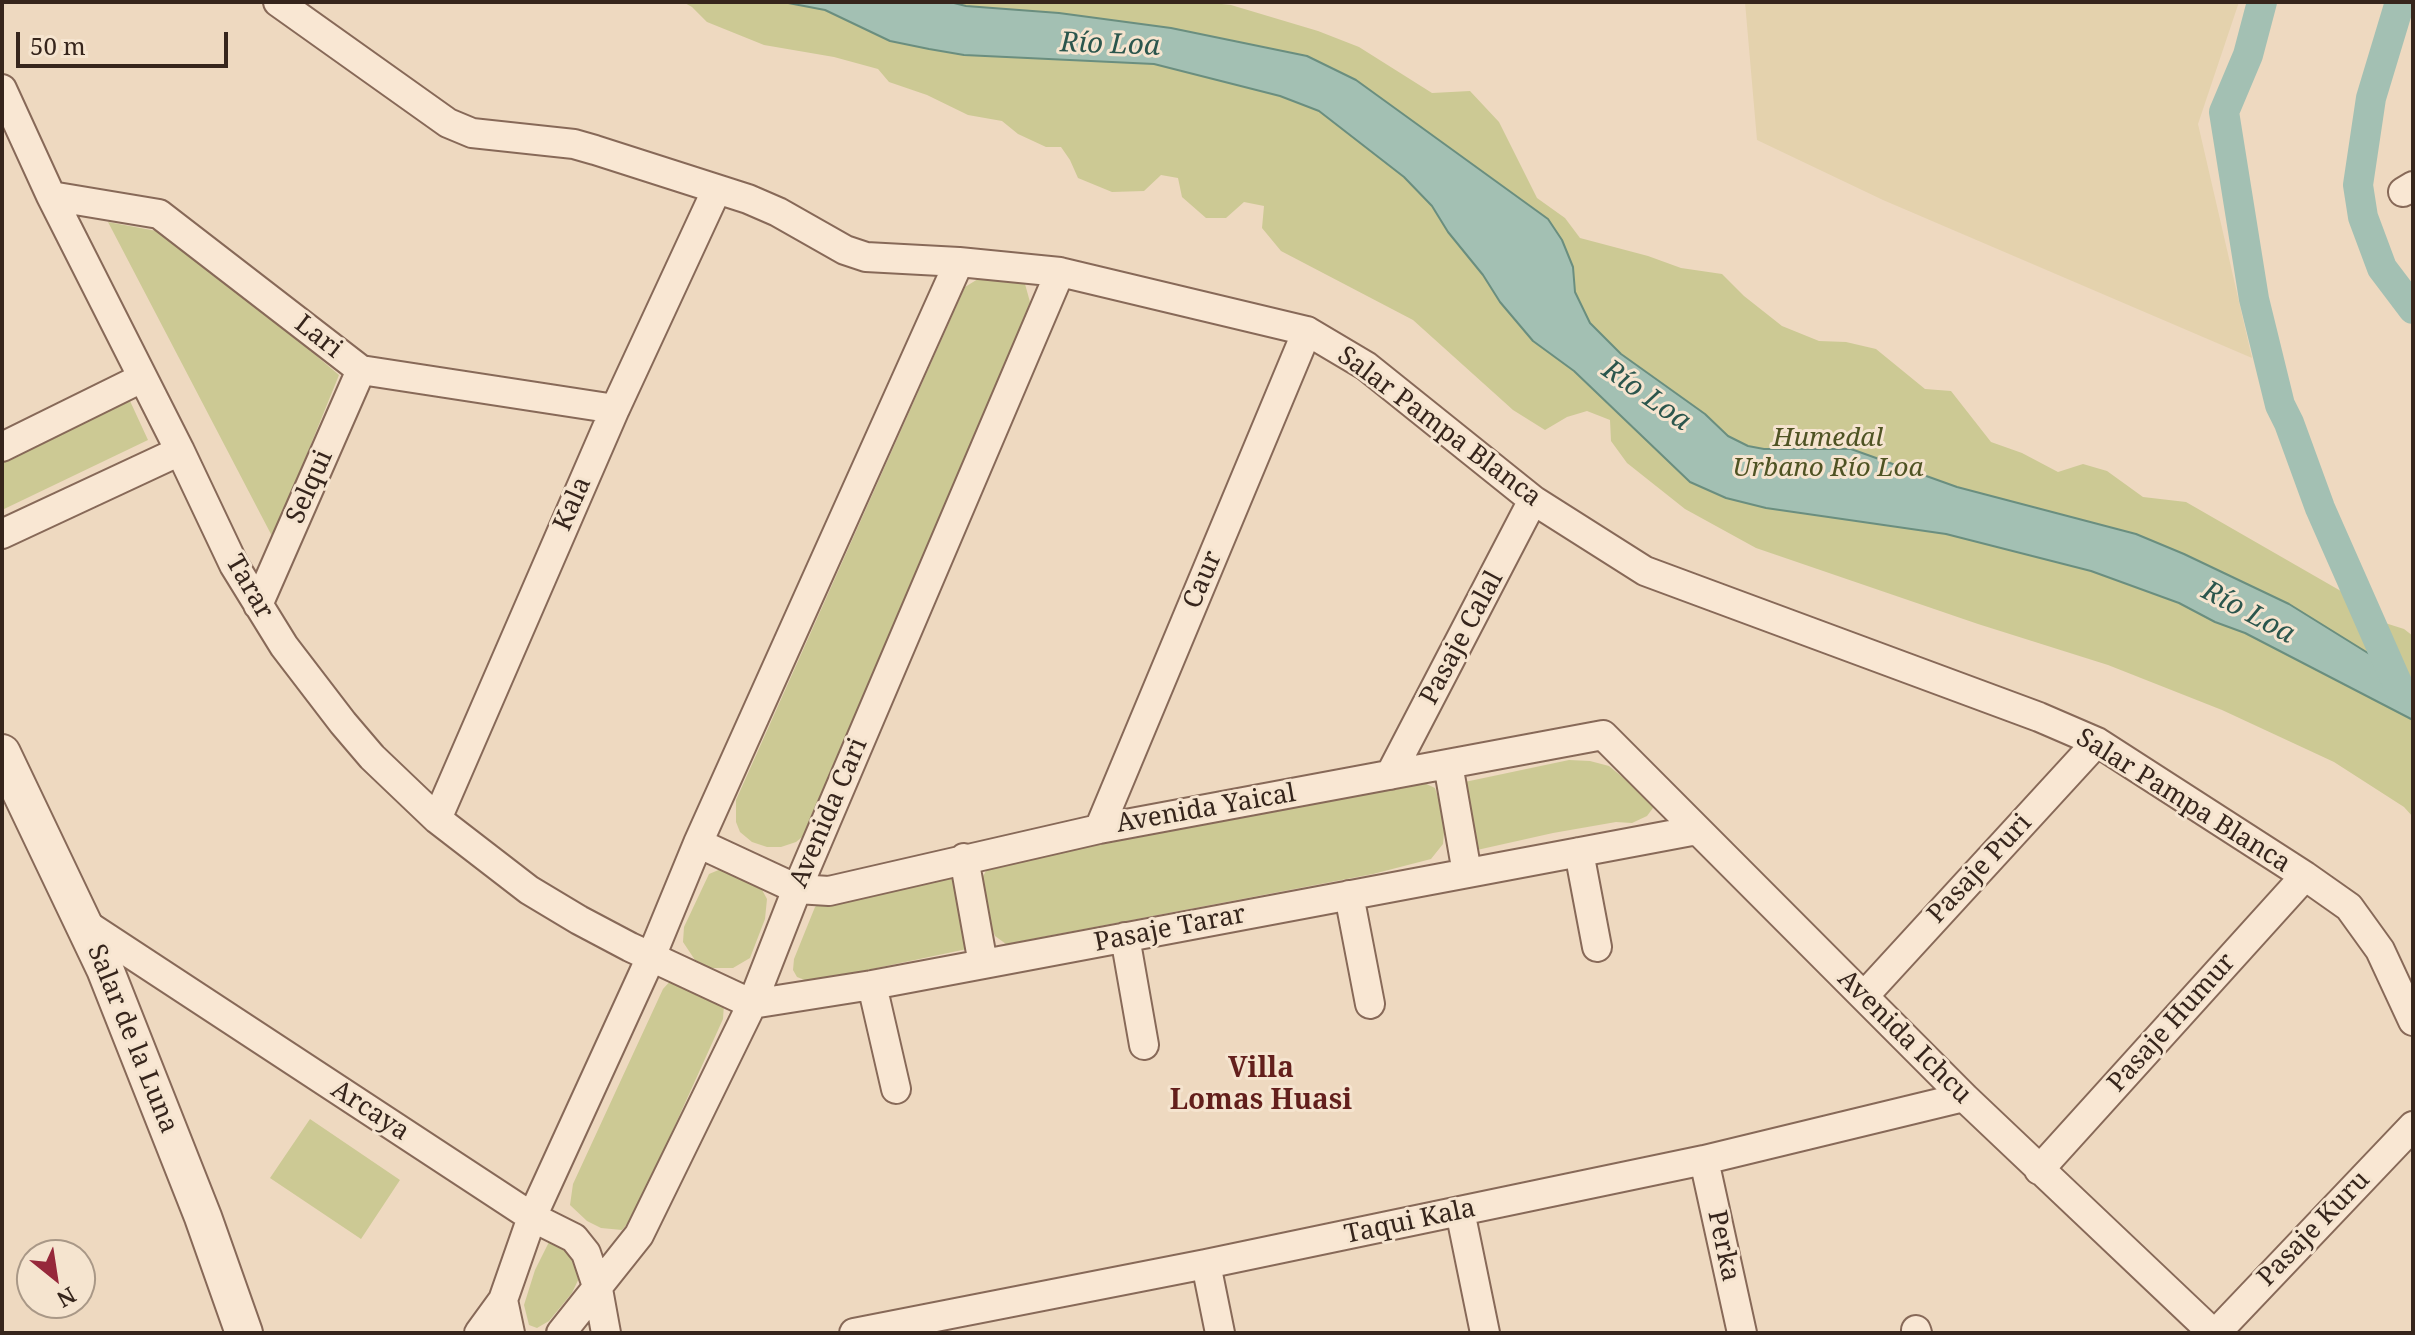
<!DOCTYPE html>
<meta charset="utf-8">
<style>
body{margin:0}
#map{position:relative;width:2415px;height:1335px;overflow:hidden;background:#eed9c0;font-family:"Noto Serif",serif}
canvas{display:block}
.frame{position:absolute;inset:0;border:4px solid #36251c;pointer-events:none}
.north{position:absolute;left:16px;top:1239px;width:80px;height:80px;box-sizing:border-box;background:#f5e4cf;border:2px solid #a99887;border-radius:50%;rotate:150deg;font-size:22px;font-weight:700;line-height:32px;text-align:center;color:#36251c}
.north::after{content:'';display:block;margin:auto;width:28px;height:36px;background:#96283b;clip-path:polygon(50% 0,100% 100%,50% 72%,0 100%)}
.scale{position:absolute;left:16px;top:32px;width:212px;height:36px;box-sizing:border-box;border:4px solid #36251c;border-top:0;padding-left:10px;font-size:24px;line-height:28px;white-space:nowrap;color:#36251c;-webkit-text-stroke:6px #f5e4cf;paint-order:stroke}
</style>
<div id="map">
<canvas width="2415" height="1335"></canvas>
<div class="frame"></div>
<div class="north">N</div>
<div class="scale">50 m</div>
</div>
<script>
const c = document.querySelector('canvas').getContext('2d');
c.lineJoin = 'round';
function fillPath(path, color) {
  c.fillStyle = color;
  c.fill(path, 'evenodd');
}
function toPath(rows) {
  const path = new Path2D();
  for (const r of rows) {
    path.moveTo(r[0], r[1]);
    for (let i = 2; i < r.length; i += 2) path.lineTo(r[i], r[i + 1]);
  }
  return path;
}
function stroke(path, color, width, dash) {
  c.strokeStyle = color;
  c.lineWidth = width;
  c.lineCap = dash ? 'butt' : 'round';
  c.setLineDash(dash || []);
  c.stroke(path);
}
function drawText(font, color, halo, rows, align = 'center') {
  c.font = font + ' "Noto Serif",serif';
  c.lineWidth = 6;
  c.setLineDash([]);
  c.textBaseline = 'middle';
  c.strokeStyle = halo;
  c.fillStyle = color;
  for (const [text, x, y, turn = 0] of rows) {
    c.save();
    c.translate(x, y);
    c.rotate((+turn || 0) * Math.PI / 180);
    c.textAlign = isNaN(turn) ? turn : align;
    if (halo) c.strokeText(text, 0, 0);
    c.fillText(text, 0, 0);
    c.restore();
  }
}
fillPath(toPath([
 [1745,2,2239,2,2198,124,2252,358,1883,200,1757,140]
]), '#e4d2ad');
fillPath(toPath([
 [683,2,1203,2,1231,5,1318,31,1359,47,1432,93,1470,91,1499,122,1537,198,1565,218,1580,238,1648,256,1681,268,1722,274,1744,296,1782,326,1819,341,1846,342,1876,349,1925,389,1951,391,1991,442,2022,453,2058,472,2083,464,2107,471,2143,497,2186,502,2353,598,2382,622,2404,629,2413,636,2413,817,2404,807,2334,762,2222,710,2108,665,1978,624,1756,548,1685,509,1627,463,1611,441,1610,420,1587,411,1567,417,1545,430,1513,410,1413,320,1281,251,1262,228,1264,206,1244,202,1226,218,1206,218,1182,197,1178,178,1161,175,1144,191,1112,192,1078,178,1070,160,1061,147,1046,147,1018,134,1002,121,968,115,927,95,889,82,878,69,834,57,764,45,707,22,692,7],
 [108,222,173,234,339,375,273,538],
 [986,274,1015,274,1025,284,1030,302,1015,342,807,833,796,842,781,847,767,847,752,842,740,832,736,822,736,800,965,287],
 [130,401,148,440,2,510,2,462],
 [1569,760,1590,761,1609,766,1650,800,1653,808,1647,816,1632,823,1616,822,1553,833,1477,850,1460,783],
 [1420,781,1435,788,1445,820,1443,844,1431,859,1373,874,1006,944,995,936,986,916,980,882,988,867],
 [721,869,755,877,767,899,765,919,750,958,733,968,710,968,695,960,683,942,684,927,709,874],
 [954,873,967,949,810,982,797,977,793,970,794,959,815,907,824,899],
 [673,978,724,1004,723,1019,634,1216,622,1230,601,1228,587,1221,570,1205,573,1184,663,989],
 [310,1119,400,1180,361,1239,270,1178],
 [551,1238,571,1248,580,1276,572,1293,549,1321,537,1328,529,1325,524,1305,535,1270]
]), '#ccc994');
const water = toPath([
 [783,2,950,2,966,6,1059,13,1171,28,1307,56,1356,80,1548,219,1562,240,1573,267,1575,292,1590,323,1621,354,1705,414,1728,436,1748,446,1764,449,1851,449,1957,487,2136,534,2184,554,2289,604,2413,681,2413,720,2245,633,2215,622,2179,603,2091,571,1946,534,1766,508,1726,498,1690,482,1574,371,1533,341,1500,302,1483,275,1448,232,1432,206,1404,177,1319,111,1280,96,1154,64,964,55,929,49,890,41,825,10,783,2]
]);
fillPath(water, '#a3c0b3');
stroke(water, '#6a8e7f', 2);
stroke(toPath([
 [2262,2,2248,55,2224,112,2254,299,2280,405,2289,423,2320,508,2402,694],
 [2400,2,2371,98,2358,185,2363,217,2382,268,2413,309]
]), '#a3c0b3', 30);
const minor = toPath([
 [278,2,448,123,472,133,574,144,595,150,748,199,778,212,845,250,866,257,959,262,1060,272,1307,331,1366,366,1533,500,1645,571,2039,717,2097,742,2305,876,2349,907,2380,950,2413,1021],
 [2,89,51,196,180,451,234,565,284,646,343,723,372,757,437,819,529,890,579,920,630,947,752,1004,872,985,1697,830],
 [2403,192,2413,186],
 [51,196,159,214,361,370,615,409],
 [2,447,142,378],
 [2,534,180,451],
 [258,605,361,370],
 [1448,764,1467,873],
 [1390,775,1533,500],
 [437,819,615,409,716,191],
 [1099,829,1307,331],
 [698,843,797,889,829,891,1099,829,1603,735,1964,1097,2213,1333],
 [1579,852,1597,947],
 [964,858,983,964],
 [1349,895,1370,1004],
 [84,923,532,1217,574,1238,586,1253,598,1289,606,1333],
 [1125,937,1144,1045],
 [872,985,896,1089],
 [1864,996,2097,742],
 [1704,1160,1742,1333],
 [2039,1170,2305,876],
 [1460,1211,1485,1333],
 [1206,1264,1220,1333],
 [503,1300,510,1333],
 [1916,1330,1917,1333],
 [479,1333,503,1300,532,1217,651,957,698,843,959,262],
 [561,1333,639,1235,752,1004,797,889,1060,272],
 [854,1333,1206,1264,1704,1160,1964,1097],
 [2216,1333,2413,1126]
]);
const tertiary = toPath([
 [2,753,105,969,203,1217,244,1333]
]);
stroke(minor, '#876958', 32);
stroke(tertiary, '#876958', 40);
stroke(minor, '#f9e7d3', 28);
stroke(tertiary, '#f9e7d3', 36);
drawText('26px', '#36251c', '#f5e4cf', [
 ["Lari",318,337,38],
 ["Salar Pampa Blanca",1439,427,37],
 ["Selqui",310,487,-66],
 ["Kala",573,504,-66],
 ["Caur",1203,580,-67],
 ["Tarar",249,587,60],
 ["Pasaje Calal",1462,638,-62],
 ["Salar Pampa Blanca",2183,801,32],
 ["Avenida Yaical",1206,809,-10],
 ["Avenida Cari",829,813,-67],
 ["Pasaje Puri",1980,869,-47],
 ["Pasaje Tarar",1170,929,-11],
 ["Pasaje Humur",2172,1023,-48],
 ["Avenida Ichcu",1904,1037,45],
 ["Salar de la Luna",132,1039,68],
 ["Arcaya",370,1111,33],
 ["Taqui Kala",1410,1222,-12],
 ["Pasaje Kuru",2314,1229,-46],
 ["Perka",1723,1246,78]
]);
drawText('italic 26px', '#4f5323', '#f5e4cf', [
 ["Humedal",1828,439],
 ["Urbano Río Loa",1828,469]
]);
drawText('italic 28px', '#2b564d', '#f5e4cf', [
 ["Río Loa",1110,45,2],
 ["Río Loa",1646,396,35],
 ["Río Loa",2248,613,28]
]);
drawText('bold 28px', '#631f1c', '#f5e4cf', [
 ["Villa",1261,1069],
 ["Lomas Huasi",1261,1101]
]);
</script>
